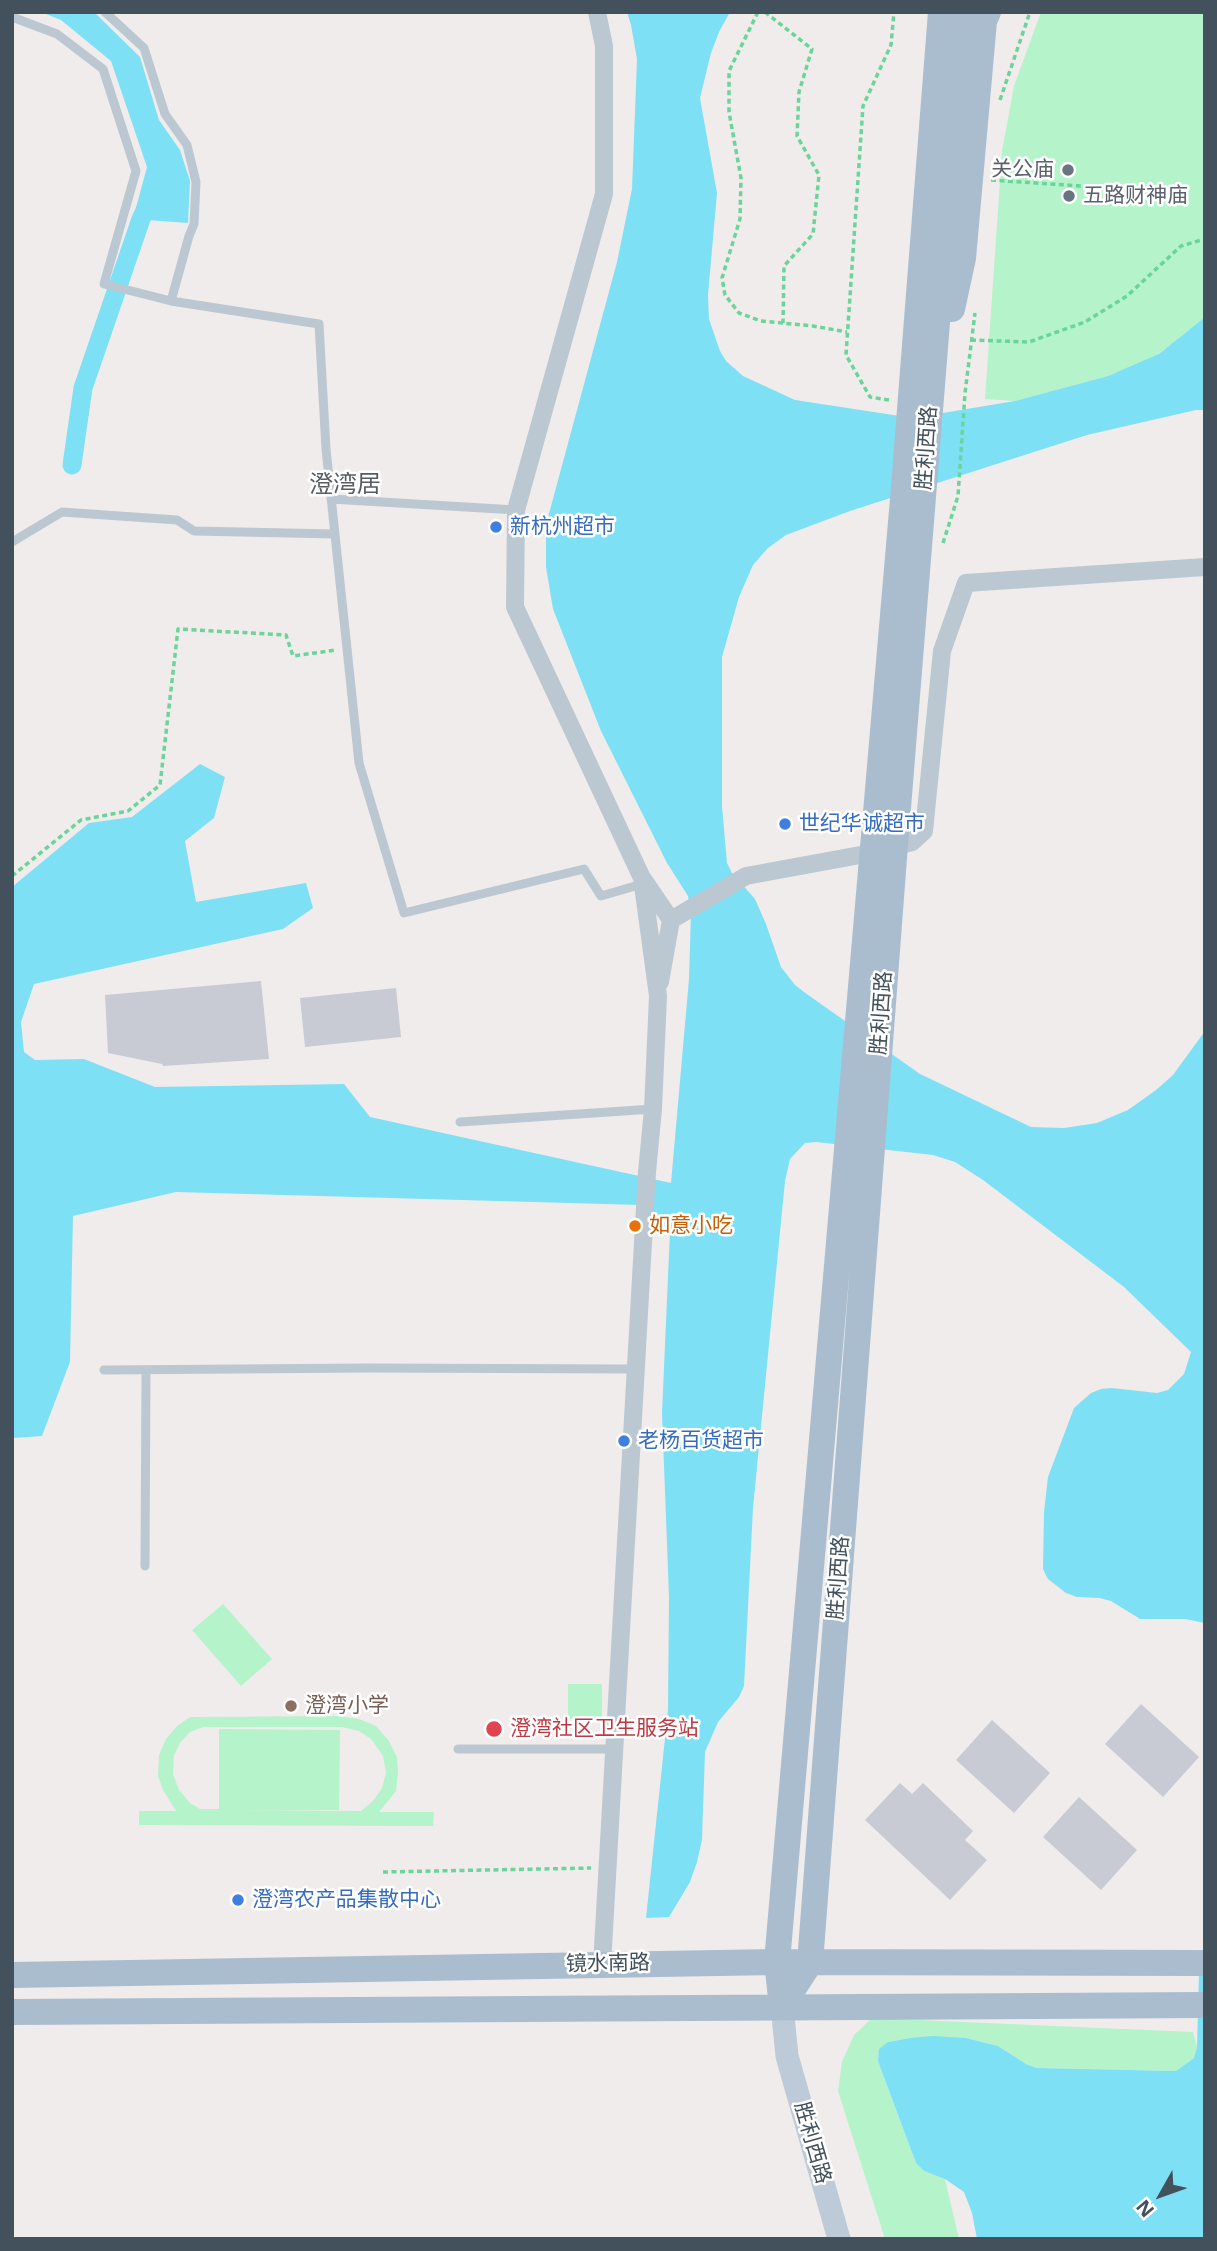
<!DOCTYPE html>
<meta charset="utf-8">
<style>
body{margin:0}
#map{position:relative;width:1217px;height:2251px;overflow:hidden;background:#f0ecec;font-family:"Open Sans",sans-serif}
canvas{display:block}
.frame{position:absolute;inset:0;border:14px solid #43515c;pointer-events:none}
.north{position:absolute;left:1126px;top:2160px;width:70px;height:70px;-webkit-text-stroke:5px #fff;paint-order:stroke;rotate:230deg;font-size:19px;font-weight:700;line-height:28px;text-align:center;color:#43515c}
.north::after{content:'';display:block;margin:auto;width:24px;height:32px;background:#43515c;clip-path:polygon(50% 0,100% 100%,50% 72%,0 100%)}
</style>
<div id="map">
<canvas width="1217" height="2251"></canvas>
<div class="frame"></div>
<div class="north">N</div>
</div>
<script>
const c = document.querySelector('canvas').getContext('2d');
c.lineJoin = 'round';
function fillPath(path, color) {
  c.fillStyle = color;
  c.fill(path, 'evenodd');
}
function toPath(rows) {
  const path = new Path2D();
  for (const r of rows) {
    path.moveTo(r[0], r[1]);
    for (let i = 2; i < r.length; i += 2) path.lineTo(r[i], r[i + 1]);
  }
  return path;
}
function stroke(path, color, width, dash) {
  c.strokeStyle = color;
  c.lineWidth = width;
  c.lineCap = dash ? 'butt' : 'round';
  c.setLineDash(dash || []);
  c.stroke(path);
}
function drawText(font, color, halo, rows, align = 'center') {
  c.font = font + ' "Open Sans","Noto Sans SC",sans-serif';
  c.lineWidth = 5;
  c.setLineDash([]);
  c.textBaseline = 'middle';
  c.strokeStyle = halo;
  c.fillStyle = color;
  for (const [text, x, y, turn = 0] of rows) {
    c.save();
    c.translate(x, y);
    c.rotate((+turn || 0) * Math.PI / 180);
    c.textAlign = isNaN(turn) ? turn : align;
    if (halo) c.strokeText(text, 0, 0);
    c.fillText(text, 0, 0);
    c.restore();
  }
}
fillPath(toPath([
 [1041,12,1205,12,1205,317,1159,354,1139,364,1108,376,1015,401,985,399,1002,151,1014,86],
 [223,1604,272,1659,241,1686,192,1630],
 [568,1684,602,1684,602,1719,568,1719],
 [338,1716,359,1719,376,1726,389,1741,397,1757,398,1773,396,1791,379,1812,434,1812,433,1826,139,1825,139,1811,176,1811,163,1790,158,1776,159,1755,166,1739,177,1726,190,1717],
 [203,1727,342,1727,359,1731,371,1739,383,1756,386,1773,382,1788,373,1801,361,1811,241,1810,339,1810,340,1730,219,1729,219,1809,200,1809,190,1803,179,1790,173,1774,174,1755,180,1743,190,1732],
 [872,2018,1193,2032,1197,2047,1194,2058,1176,2071,1037,2068,1026,2064,998,2046,966,2038,910,2038,888,2042,879,2050,878,2061,882,2072,916,2163,924,2171,945,2179,959,2239,885,2239,838,2091,842,2062,854,2035]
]), '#b5f3ca');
fillPath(toPath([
 [41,12,94,12,140,57,159,120,180,150,190,181,188,223,133,219,147,167,111,61,61,20],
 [627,12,730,12,719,32,711,53,700,98,717,193,708,295,709,319,720,351,726,361,743,376,795,400,913,418,1015,401,1108,376,1159,354,1205,317,1205,410,1196,410,1087,435,850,511,786,535,768,548,753,565,739,597,722,657,722,806,727,863,732,873,755,899,766,924,781,967,795,985,804,992,920,1074,1031,1127,1064,1128,1097,1123,1128,1110,1156,1090,1173,1075,1205,1031,1205,1623,1185,1619,1140,1619,1111,1601,1100,1598,1077,1597,1066,1593,1048,1579,1043,1569,1044,1512,1048,1477,1074,1408,1091,1393,1101,1389,1112,1388,1157,1393,1168,1390,1184,1374,1191,1352,1124,1287,983,1180,955,1162,933,1155,816,1142,805,1143,790,1159,785,1181,753,1508,744,1686,739,1697,718,1722,705,1752,702,1840,697,1862,690,1882,669,1917,646,1918,668,1710,669,1597,662,1413,670,1231,640,1205,176,1192,73,1216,70,1362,42,1436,14,1438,12,1434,12,887,89,823,132,817,200,764,225,777,214,818,185,841,196,902,306,883,313,908,283,929,34,984,21,1022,24,1052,35,1060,84,1059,155,1087,344,1084,370,1117,671,1183,689,979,691,913,688,896,667,863,601,731,553,609,546,567,546,532,547,521,617,262,632,189,637,59,631,25],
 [1205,1940,1205,2239,977,2239,972,2213,964,2192,945,2179,924,2171,916,2163,882,2072,878,2061,879,2049,888,2042,910,2038,933,2036,966,2038,998,2046,1026,2064,1037,2068,1176,2071,1194,2058,1197,2047,1199,1973]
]), '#7ee0f4');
stroke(toPath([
 [72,465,83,388,141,219,152,196]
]), '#7ee0f4', 19);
fillPath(toPath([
 [261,981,269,1059,163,1066,162,1064,108,1053,105,995],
 [396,988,401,1037,305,1047,300,998],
 [1141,1704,1199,1757,1163,1797,1105,1744],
 [992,1720,1050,1773,1014,1813,956,1760],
 [900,1783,912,1794,923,1783,973,1831,965,1840,987,1860,950,1900,865,1820],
 [1079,1797,1137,1850,1101,1890,1043,1837]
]), '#c8cbd3');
stroke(toPath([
 [758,12,729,71,729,112,741,178,740,219,722,278,725,295,739,313,761,321,813,326,847,332],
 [765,12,812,49,799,92,797,136,819,175,813,234,784,266,783,323],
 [1000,100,1030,12],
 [991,180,1111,188],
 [971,340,1029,342,1085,322,1127,296,1181,246,1205,239],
 [889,400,870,397,846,355,863,106,891,45,894,12],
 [943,543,958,496,965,393,975,313],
 [12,876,81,820,128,811,160,785,178,629,286,635,293,656,336,650],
 [383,1872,591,1868]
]), '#6ad49b', 3.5, [5, 3.5]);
stroke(toPath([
 [105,12,144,48,165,114,187,145,196,182,194,224,189,236,171,301,319,324,326,449,359,763,404,913,584,869,601,896,642,884],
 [12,17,57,34,103,69,136,171,104,284,171,301],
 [331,499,516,510],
 [12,542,62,512,177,520,194,531,335,534],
 [460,1122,653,1109],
 [104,1370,368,1368,635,1369],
 [145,1566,146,1370],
 [458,1749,614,1749]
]), '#bbc8d1', 9);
stroke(toPath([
 [597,12,604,46,604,194,516,510,515,607,642,878,658,996,653,1109,647,1172,602,1965],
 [643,879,671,920,660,982],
 [671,920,746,876,871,853,912,842,924,831,942,651,966,583,1205,567]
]), '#bbc8d1', 18);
stroke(toPath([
 [782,2006,787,2056,839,2239]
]), '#bdcbd8', 23);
stroke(toPath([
 [952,309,963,258,984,21,988,12],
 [12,1975,777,1962,1205,1963],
 [782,2006,810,1963,895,845,962,12],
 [782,2006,777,1962,903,499,941,12],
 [12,2012,1205,2005]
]), '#a9bdcf', 26);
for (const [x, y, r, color] of [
 [1068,170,7,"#6b7280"],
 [1069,196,7,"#6b7280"],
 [496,527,7,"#3f7fe0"],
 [785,824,7,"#3f7fe0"],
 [635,1226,7,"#e8710a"],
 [624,1441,7,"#3f7fe0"],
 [291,1706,7,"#8d6e63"],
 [494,1729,9,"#e0444e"],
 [238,1900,7,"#3f7fe0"]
]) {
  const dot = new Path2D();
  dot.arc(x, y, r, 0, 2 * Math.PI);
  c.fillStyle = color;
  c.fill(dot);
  stroke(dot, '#fff', 2.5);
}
drawText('21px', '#5b616d', '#fff', [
 ["关公庙",1054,170],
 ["五路财神庙",1083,196,"left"]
], 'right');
drawText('21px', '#43515c', '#fff', [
 ["胜利西路",927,448,-86],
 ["胜利西路",882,1013,-86],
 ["胜利西路",839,1578,-86],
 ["镜水南路",608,1964,-1],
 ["胜利西路",812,2143,74]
]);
drawText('21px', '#366cbe', '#fff', [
 ["新杭州超市",510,527],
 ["世纪华诚超市",799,824],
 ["老杨百货超市",638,1441],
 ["澄湾农产品集散中心",252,1900]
], 'left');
drawText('21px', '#c56008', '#fff', [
 ["如意小吃",649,1226]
], 'left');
drawText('21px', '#785e54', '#fff', [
 ["澄湾小学",305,1706]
], 'left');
drawText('21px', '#be3a42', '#fff', [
 ["澄湾社区卫生服务站",510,1729]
], 'left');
drawText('24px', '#585d62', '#fff', [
 ["澄湾居",345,485]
]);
</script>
